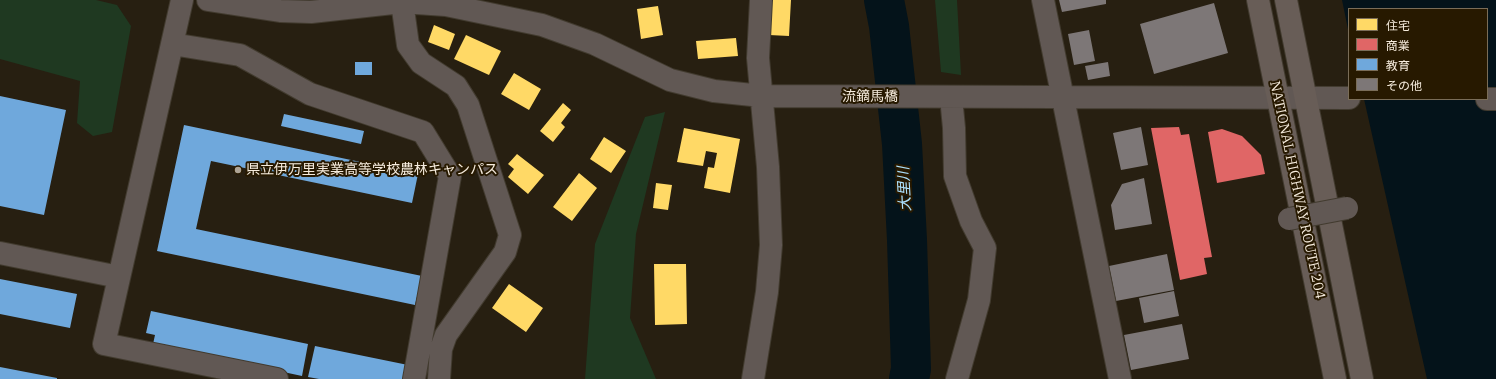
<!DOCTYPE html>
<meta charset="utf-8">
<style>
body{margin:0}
#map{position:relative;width:1496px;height:379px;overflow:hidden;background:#271f11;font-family:"IBM Plex Serif","Noto Sans JP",serif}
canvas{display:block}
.legend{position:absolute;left:1348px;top:8px;width:140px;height:92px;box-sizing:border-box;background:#271900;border:1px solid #7a6d58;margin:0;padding:5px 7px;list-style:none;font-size:12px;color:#f6ecdd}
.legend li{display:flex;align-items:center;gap:8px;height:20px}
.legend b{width:20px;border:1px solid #7a6d58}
</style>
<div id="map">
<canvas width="1496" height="379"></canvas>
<ul class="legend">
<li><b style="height:11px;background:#ffd966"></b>住宅</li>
<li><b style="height:11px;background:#e06666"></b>商業</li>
<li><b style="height:11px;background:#6fa8dc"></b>教育</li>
<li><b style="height:11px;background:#7d7777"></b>その他</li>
</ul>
</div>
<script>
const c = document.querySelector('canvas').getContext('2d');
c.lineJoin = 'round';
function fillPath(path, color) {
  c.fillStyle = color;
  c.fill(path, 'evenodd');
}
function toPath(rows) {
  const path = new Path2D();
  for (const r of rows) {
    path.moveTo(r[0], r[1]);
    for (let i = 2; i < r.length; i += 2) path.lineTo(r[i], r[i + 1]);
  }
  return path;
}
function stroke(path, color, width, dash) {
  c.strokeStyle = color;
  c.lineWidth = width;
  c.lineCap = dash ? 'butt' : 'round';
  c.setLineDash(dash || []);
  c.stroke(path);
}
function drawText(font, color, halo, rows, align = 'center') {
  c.font = font + ' "IBM Plex Serif","Noto Sans JP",serif';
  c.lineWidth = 4;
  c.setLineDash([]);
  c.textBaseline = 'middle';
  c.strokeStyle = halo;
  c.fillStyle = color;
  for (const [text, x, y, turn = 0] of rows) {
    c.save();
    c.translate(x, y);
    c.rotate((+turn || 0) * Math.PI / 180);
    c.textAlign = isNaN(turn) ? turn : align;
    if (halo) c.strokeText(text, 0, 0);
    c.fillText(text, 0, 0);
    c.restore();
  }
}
fillPath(toPath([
 [0,0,96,0,117,5,131,26,112,132,93,136,77,123,80,81,0,59],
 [935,0,957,0,961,75,941,72],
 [665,112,636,234,630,318,656,379,585,379,595,244,645,117]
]), '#1f3921');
fillPath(toPath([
 [1342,0,1496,0,1496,379,1427,379,1364,99,1487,99,1487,9,1349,9,1349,34]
]), '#04131a');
fillPath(toPath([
 [771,0,791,0,789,36,769,35],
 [658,6,663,35,641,39,637,9],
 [434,25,455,34,449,50,428,42],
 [466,35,501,51,489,75,454,59],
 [736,38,738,56,698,59,696,41],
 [514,73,541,89,529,110,501,94],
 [563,103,571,110,561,123,565,127,553,142,540,131],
 [684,128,740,139,730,193,704,188,708,167,714,168,717,153,706,151,703,166,677,162],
 [604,137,626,151,611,173,590,159],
 [517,154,544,175,528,194,508,177,514,169,508,164],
 [579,173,597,188,572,221,553,207],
 [656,183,672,185,668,210,653,208],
 [654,264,686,264,687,324,655,325],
 [509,284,543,308,526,332,492,308]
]), '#ffd966');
fillPath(toPath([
 [1179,127,1181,135,1189,134,1212,257,1204,258,1207,274,1180,280,1151,128],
 [1222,129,1242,136,1261,155,1265,174,1217,183,1208,132]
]), '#e06666');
fillPath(toPath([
 [355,62,372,62,372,75,355,75],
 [0,96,66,110,44,215,0,206],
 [284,114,364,131,361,144,281,126],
 [184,125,418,174,412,203,211,161,196,229,422,276,415,305,157,251],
 [0,279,77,294,70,328,0,314],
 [151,311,308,344,302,376,153,344,155,335,146,333],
 [315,346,408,365,405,379,319,379,308,377],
 [0,367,57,378,57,379,0,379]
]), '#6fa8dc');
stroke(toPath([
 [884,0,889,26,902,144,907,240,911,369,909,379]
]), '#04131a', 40);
fillPath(toPath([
 [1059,0,1106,0,1106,4,1062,12],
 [1214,3,1228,53,1154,74,1140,24],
 [1089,30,1095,61,1074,65,1068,34],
 [1108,62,1110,76,1088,80,1085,66],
 [1141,127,1148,165,1121,170,1113,133],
 [1144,178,1152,224,1115,230,1111,205,1122,184],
 [1167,254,1174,290,1116,301,1109,266],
 [1174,291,1179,316,1144,323,1139,298],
 [1182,324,1189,359,1131,370,1124,335]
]), '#7d7777');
const minor = toPath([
 [182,0,104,344,277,379],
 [208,0,280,11,311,12,402,2,446,5,542,25,595,44,670,80,714,91,762,96,1349,98],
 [1043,0,1120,379],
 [402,2,408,45,421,63,456,86,468,105,510,235,505,252,446,335,441,349,439,379],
 [172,44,240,55,310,94,423,132,450,176,414,379],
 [951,97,954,128,955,176,971,221,985,248,979,300,957,379],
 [1487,99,1496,99],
 [0,253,119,277],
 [753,379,767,292,771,245,768,167,758,58,761,0]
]);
const highway = toPath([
 [1258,0,1335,379],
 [1286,0,1362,379]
]);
stroke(minor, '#423b2f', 24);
stroke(highway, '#423b2f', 24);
stroke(minor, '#615854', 22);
stroke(highway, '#685d57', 22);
const minorBridge = toPath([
 [1289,219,1347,208]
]);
stroke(minorBridge, '#423b2f', 24, []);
stroke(minorBridge, '#615854', 22);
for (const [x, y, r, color] of [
 [238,170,4,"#aea496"]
]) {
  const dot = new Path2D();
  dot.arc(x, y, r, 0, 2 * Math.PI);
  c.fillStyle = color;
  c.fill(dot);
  stroke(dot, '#271900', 1.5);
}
drawText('14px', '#f6ecdd', '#271900', [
 ["流鏑馬橋",870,97],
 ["NATIONAL HIGHWAY ROUTE 204",1297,190,78]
]);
drawText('14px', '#f6ecdd', '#271900', [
 ["県立伊万里実業高等学校農林キャンパス",246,170]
], 'left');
drawText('italic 15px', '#ace0fc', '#271900', [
 ["大里川",905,189,-93]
]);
</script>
